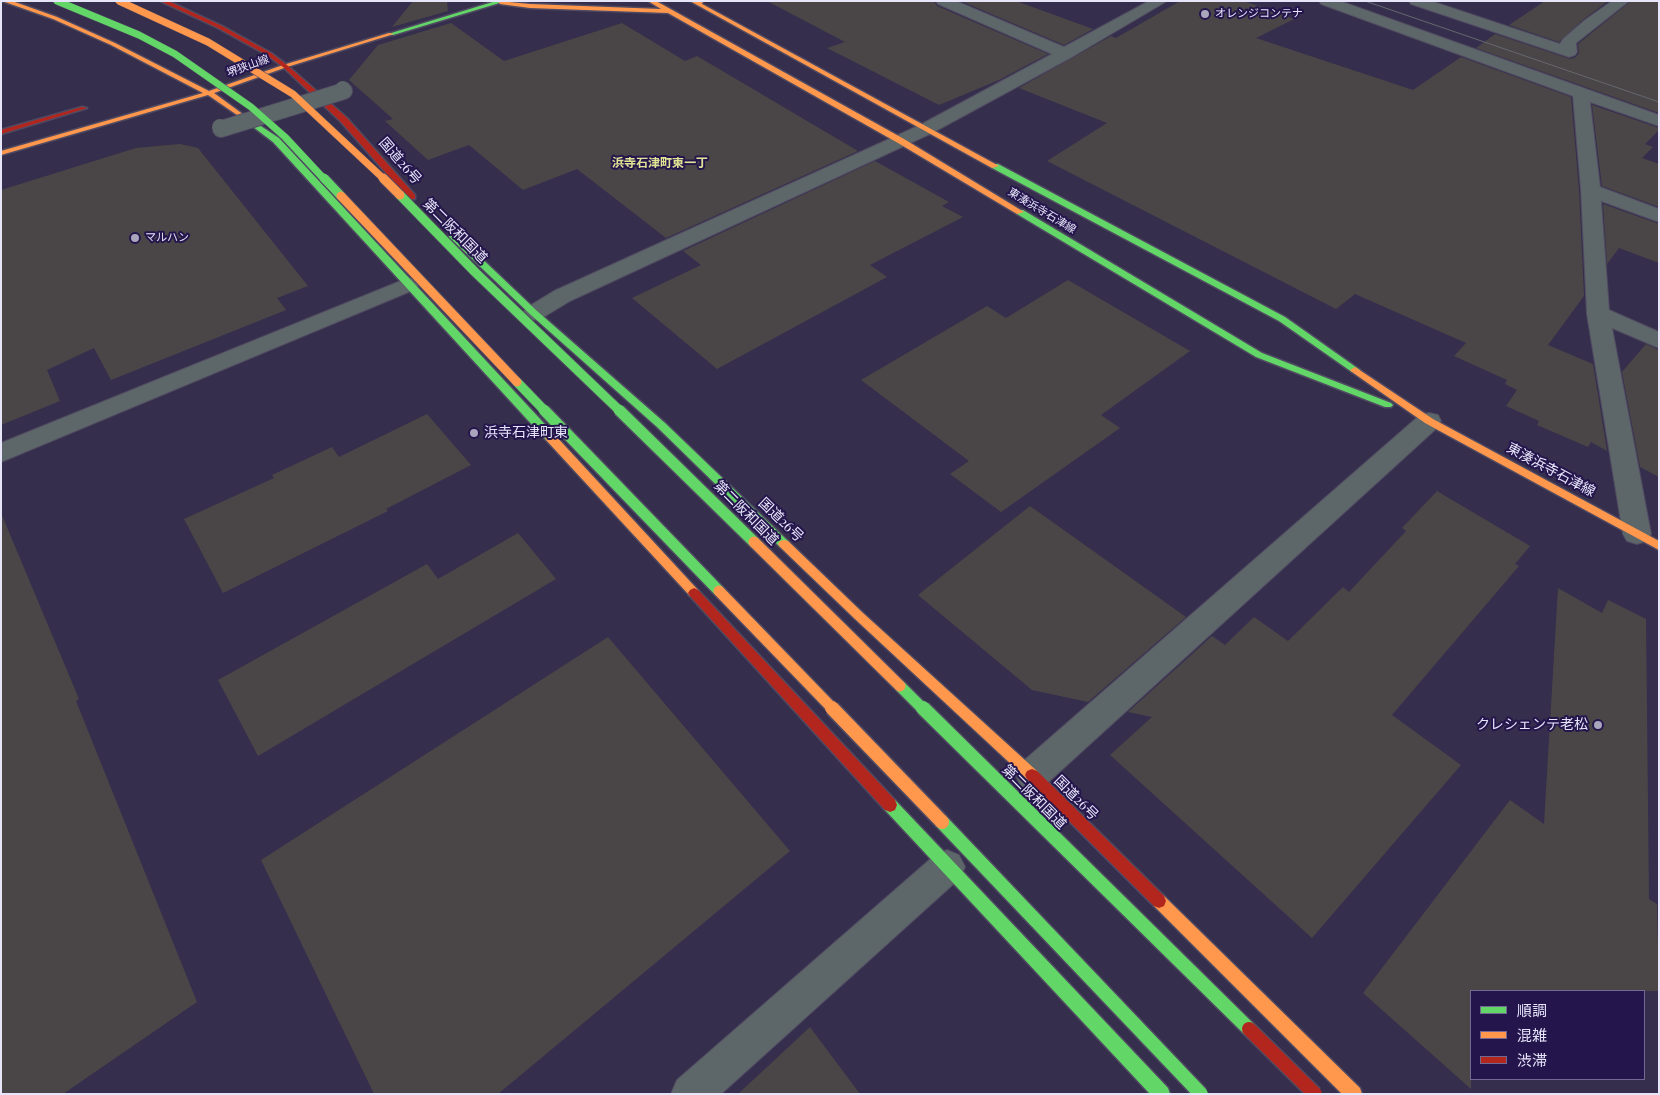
<!DOCTYPE html>
<meta charset="utf-8">
<style>
body{margin:0}
#map{position:relative;width:1660px;height:1095px;overflow:hidden;background:#352e4c;font-family:"Playfair Display","Noto Sans JP",serif}
canvas{display:block}
.frame{position:absolute;inset:0;border:2px solid #e7e5fa;pointer-events:none}
.legend{position:absolute;left:1470px;top:990px;width:175px;height:90px;box-sizing:border-box;background:#24164d;border:1px solid #726992;margin:0;padding:6px 9px;list-style:none;font-size:15px;color:#e7e5fa}
.legend li{display:flex;align-items:center;gap:10px;height:25px}
.legend b{width:25px;border:1px solid #726992}
</style>
<div id="map">
<canvas width="1660" height="1095"></canvas>
<div class="frame"></div>
<ul class="legend">
<li><b style="height:6px;background:#63d668"></b>順調</li>
<li><b style="height:6px;background:#ff974d"></b>混雑</li>
<li><b style="height:6px;background:#b3261e"></b>渋滞</li>
</ul>
</div>
<script>
const c = document.querySelector('canvas').getContext('2d');
c.lineJoin = 'round';
function fillPath(path, color) {
  c.fillStyle = color;
  c.fill(path, 'evenodd');
}
function toPath(rows) {
  const path = new Path2D();
  for (const r of rows) {
    path.moveTo(r[0], r[1]);
    for (let i = 2; i < r.length; i += 2) path.lineTo(r[i], r[i + 1]);
  }
  return path;
}
function stroke(path, color, width, dash) {
  c.strokeStyle = color;
  c.lineWidth = width;
  c.lineCap = dash ? 'butt' : 'round';
  c.setLineDash(dash || []);
  c.stroke(path);
}
function drawText(font, color, halo, rows, align = 'center') {
  c.font = font + ' "Playfair Display","Noto Sans JP",serif';
  c.lineWidth = 4;
  c.setLineDash([]);
  c.textBaseline = 'middle';
  c.strokeStyle = halo;
  c.fillStyle = color;
  for (const [text, x, y, turn = 0] of rows) {
    c.save();
    c.translate(x, y);
    c.rotate((+turn || 0) * Math.PI / 180);
    c.textAlign = isNaN(turn) ? turn : align;
    if (halo) c.strokeText(text, 0, 0);
    c.fillText(text, 0, 0);
    c.restore();
  }
}
fillPath(toPath([
 [413,1,447,1,448,11,392,27],
 [767,1,934,1,937,6,1048,54,999,80,939,105,827,48,845,42],
 [961,1,1016,1,1093,29,1064,45],
 [1180,1,1244,1,1294,19,1256,38,1413,90,1461,57,1571,97,1579,190,1584,296,1548,345,1593,364,1607,451,1591,442,1588,447,1537,425,1539,421,1506,406,1517,390,1505,384,1507,380,1454,356,1466,343,1355,294,1336,309,1047,161,1107,123,1019,88,1111,36,1116,38],
 [1545,1,1608,1,1584,19,1559,42,1509,25],
 [1631,1,1659,1,1659,113,1476,48,1495,34,1570,59,1576,57,1579,53,1578,44],
 [451,23,504,61,622,23,685,61,697,56,858,151,666,238,577,169,523,190,469,145,428,160,385,121,393,119,349,80,378,45],
 [1592,105,1659,128,1659,130,1645,144,1653,147,1642,158,1659,164,1659,207,1602,186],
 [180,144,198,148,308,286,277,298,286,310,111,380,94,348,47,370,60,401,1,425,1,190,136,148],
 [875,161,949,202,942,206,963,217,870,265,887,277,717,369,632,298,701,265,683,251],
 [1603,204,1659,224,1659,263,1619,248,1607,264],
 [1068,280,1190,351,1101,415,1120,428,1001,512,950,474,969,461,861,380,987,306,1006,318],
 [1646,344,1659,350,1659,477,1640,467,1622,372],
 [427,414,471,465,386,509,388,511,223,593,184,519,274,478,272,475,332,447,339,457],
 [1437,491,1530,546,1515,564,1519,566,1392,715,1461,765,1312,938,1110,755,1152,717,1128,712,1212,636,1225,645,1254,617,1288,641,1343,587,1349,592,1406,531,1402,528],
 [1030,506,1186,617,1088,702,1032,690,918,595],
 [1,513,79,699,76,701,197,1002,63,1094,1,1094],
 [518,533,556,579,258,756,218,680,427,564,438,579],
 [1558,588,1602,613,1608,600,1646,619,1649,899,1657,904,1659,991,1471,991,1471,1089,1363,993,1510,800,1544,824],
 [608,637,790,851,498,1094,374,1094,261,860],
 [810,1027,860,1094,738,1094]
]), '#4a4648');
const street = toPath([
 [936,1,956,1,1064,47,1149,1,1167,1,1072,57,932,133,570,301,542,318,534,320,526,318,523,313,526,308,554,291,920,125,1052,54,938,4,936,1],
 [1319,1,1340,1,1659,115,1659,126,1590,102,1600,187,1659,209,1659,222,1601,201,1609,310,1659,332,1659,348,1612,328,1651,534,1647,541,1637,544,1627,541,1623,534,1587,314,1581,190,1573,96,1321,4,1319,1],
 [1409,1,1431,1,1560,44,1563,39,1585,20,1612,1,1629,1,1576,43,1577,52,1575,55,1569,57,1411,4,1409,1],
 [408,278,416,279,419,284,416,289,1,462,1,443,408,278],
 [1429,413,1438,415,1441,421,1438,427,1044,786,1032,790,1020,786,1016,775,1020,764,1420,415,1429,413],
 [947,850,959,855,965,867,959,879,721,1094,671,1094,677,1080,935,855,947,850]
]);
const fast = toPath([
 [496,1,506,1,393,35,388,34,496,1],
 [240,115,244,115,279,138,554,434,555,437,554,440,546,440,273,142,240,117,240,115],
 [992,164,998,164,1285,317,1360,370,1358,372,1352,372,1279,321,992,168,992,164],
 [1017,210,1023,210,1262,353,1391,403,1393,405,1391,407,1385,407,1256,357,1017,214,1017,210],
 [449,233,455,233,537,311,665,423,788,541,790,544,788,547,780,547,657,427,531,315,449,237,449,233],
 [890,798,895,800,1168,1088,1170,1094,1150,1094,885,810,883,805,885,800,890,798]
]);
const slow = toPath([
 [2,1,12,1,57,17,115,43,209,91,283,65,389,33,394,34,287,67,214,93,244,115,244,117,240,117,208,95,1,155,1,151,203,93,111,45,53,19,2,1],
 [498,1,530,4,661,9,648,1,656,1,904,139,1024,212,1017,214,898,143,668,13,530,8,500,4,498,1],
 [690,1,703,1,702,4,999,166,992,168,690,1],
 [1355,367,1433,419,1659,541,1659,550,1425,423,1352,372,1350,370,1355,367],
 [550,433,554,434,698,590,700,593,698,596,690,596,546,440,545,437,550,433],
 [784,540,788,541,863,613,1037,771,1039,775,1037,779,1032,781,1027,779,855,619,780,547,778,544,780,541,784,540],
 [1159,894,1164,896,1360,1088,1362,1094,1342,1094,1154,906,1152,901,1154,896,1159,894]
]);
const jam = toPath([
 [160,1,168,1,222,26,271,53,287,65,347,118,415,195,415,199,409,199,341,122,283,67,267,55,218,28,160,1],
 [82,107,87,108,1,134,1,130,82,107],
 [694,588,698,590,895,800,897,805,895,810,890,812,885,810,690,596,688,593,690,590,694,588],
 [1032,769,1037,771,1164,896,1166,901,1164,906,1159,908,1154,906,1027,779,1025,775,1027,771,1032,769]
]);
stroke(street, '#504a62', 2);
stroke(fast, '#504a62', 3);
stroke(slow, '#504a62', 3);
stroke(jam, '#504a62', 3);
fillPath(street, '#5d6668');
fillPath(fast, '#63d668');
fillPath(slow, '#ff974d');
fillPath(jam, '#b3261e');
stroke(toPath([
 [1365,1,1659,102]
]), '#65696f', 1);
const streetBridge = toPath([
 [220,127,221,129,344,91,343,89]
]);
const fastBridgeFar3 = toPath([
 [57,1,139,35,175,54,251,107,285,137,325,180]
]);
const fastBridgeFar2 = toPath([
 [324,178,341,196],
 [400,195,475,272,620,411],
 [517,382,545,411]
]);
const fastBridgeFar1 = toPath([
 [544,410,719,591],
 [619,410,754,542],
 [900,686,924,710]
]);
const fastBridge = toPath([
 [923,708,1249,1029],
 [942,822,1201,1094]
]);
const slowBridgeFar3 = toPath([
 [119,1,208,42,293,94,385,180]
]);
const slowBridgeFar2 = toPath([
 [383,178,400,195],
 [341,196,517,382]
]);
const slowBridgeFar1 = toPath([
 [754,542,900,686],
 [719,591,834,710]
]);
const slowBridge = toPath([
 [832,708,942,822]
]);
const jamBridge = toPath([
 [1249,1029,1315,1094]
]);
stroke(streetBridge, '#504a62', 18, []);
stroke(fastBridgeFar3, '#504a62', 8, []);
stroke(fastBridgeFar2, '#504a62', 11, []);
stroke(fastBridgeFar1, '#504a62', 14, []);
stroke(fastBridge, '#504a62', 17, []);
stroke(slowBridgeFar3, '#504a62', 8, []);
stroke(slowBridgeFar2, '#504a62', 11, []);
stroke(slowBridgeFar1, '#504a62', 14, []);
stroke(slowBridge, '#504a62', 17, []);
stroke(jamBridge, '#504a62', 17, []);
stroke(streetBridge, '#5d6668', 16);
stroke(fastBridgeFar3, '#63d668', 7);
stroke(fastBridgeFar2, '#63d668', 9);
stroke(fastBridgeFar1, '#63d668', 11);
stroke(fastBridge, '#63d668', 14);
stroke(slowBridgeFar3, '#ff974d', 7);
stroke(slowBridgeFar2, '#ff974d', 9);
stroke(slowBridgeFar1, '#ff974d', 11);
stroke(slowBridge, '#ff974d', 14);
stroke(jamBridge, '#b3261e', 14);
for (const [x, y, r, color] of [
 [1205,14,5,"#a9a5bd"],
 [135,238,5,"#a9a5bd"],
 [474,433,5,"#a9a5bd"],
 [1598,725,5,"#a9a5bd"]
]) {
  const dot = new Path2D();
  dot.arc(x, y, r, 0, 2 * Math.PI);
  c.fillStyle = color;
  c.fill(dot);
  stroke(dot, '#24164d', 2);
}
drawText('11px', '#e7e5fa', '#24164d', [
 ["オレンジコンテナ",1215,14],
 ["マルハン",145,238]
], 'left');
drawText('11px', '#e7e5fa', '#24164d', [
 ["堺狭山線",248,66,-20],
 ["東湊浜寺石津線",1042,211,31]
]);
drawText('bold 12px', '#e0e294', '#24164d', [
 ["浜寺石津町東一丁",660,163]
]);
drawText('14px', '#e7e5fa', '#24164d', [
 ["国道26号",400,161,49],
 ["第二阪和国道",455,231,45],
 ["東湊浜寺石津線",1551,470,28],
 ["第二阪和国道",746,513,45],
 ["国道26号",781,520,44],
 ["第二阪和国道",1034,797,45],
 ["国道26号",1076,798,45]
]);
drawText('14px', '#e7e5fa', '#24164d', [
 ["浜寺石津町東",484,433],
 ["クレシェンテ老松",1588,725,"right"]
], 'left');
</script>
